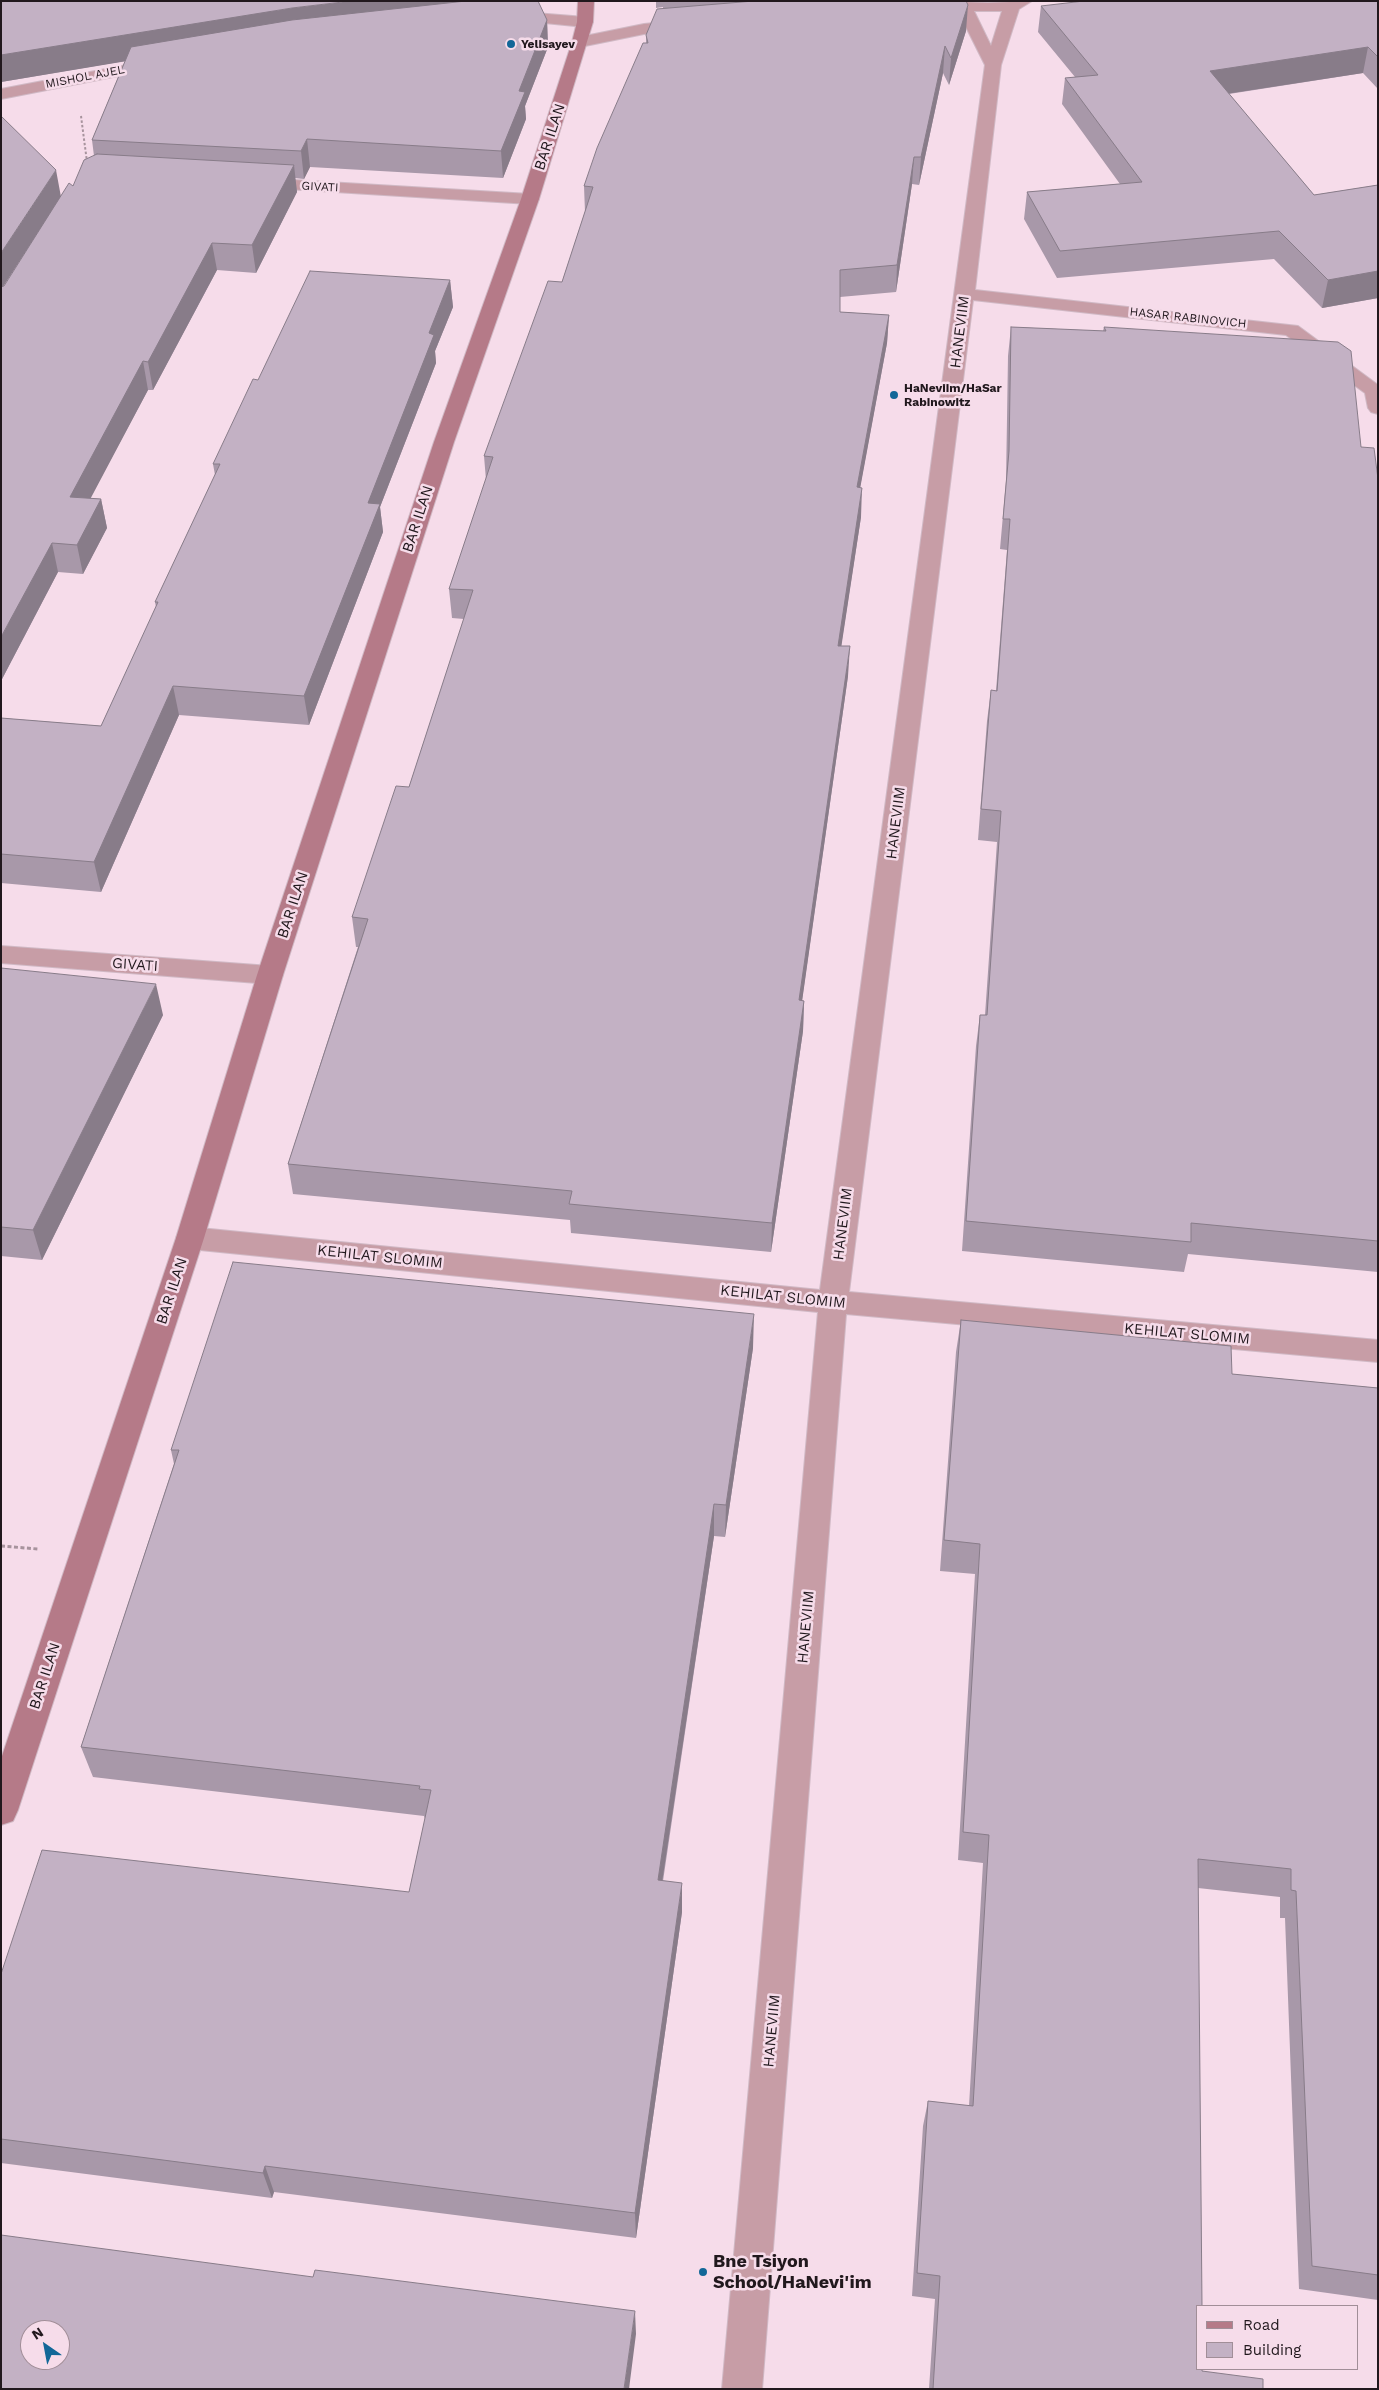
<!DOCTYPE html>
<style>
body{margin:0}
#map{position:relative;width:1379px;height:2390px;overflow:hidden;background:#f6dcea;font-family:"Work Sans",sans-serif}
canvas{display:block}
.frame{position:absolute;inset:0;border:2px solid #21181d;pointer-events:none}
.legend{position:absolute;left:1196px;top:2305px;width:162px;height:65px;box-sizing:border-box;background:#f6dcea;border:1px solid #a18e98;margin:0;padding:6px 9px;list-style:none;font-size:15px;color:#21181d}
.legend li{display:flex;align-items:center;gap:10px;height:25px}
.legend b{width:25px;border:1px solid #a18e98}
.north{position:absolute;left:20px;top:2320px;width:50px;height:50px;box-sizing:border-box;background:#f6dcea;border:1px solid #a18e98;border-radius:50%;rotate:327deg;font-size:14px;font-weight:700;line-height:20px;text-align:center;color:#21181d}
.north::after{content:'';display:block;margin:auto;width:18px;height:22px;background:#126798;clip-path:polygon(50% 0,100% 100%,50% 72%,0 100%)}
</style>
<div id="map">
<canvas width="1379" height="2390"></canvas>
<div class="frame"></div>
<ul class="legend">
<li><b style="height:6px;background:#b57a88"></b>Road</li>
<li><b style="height:14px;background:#c3b1c4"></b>Building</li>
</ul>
<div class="north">N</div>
</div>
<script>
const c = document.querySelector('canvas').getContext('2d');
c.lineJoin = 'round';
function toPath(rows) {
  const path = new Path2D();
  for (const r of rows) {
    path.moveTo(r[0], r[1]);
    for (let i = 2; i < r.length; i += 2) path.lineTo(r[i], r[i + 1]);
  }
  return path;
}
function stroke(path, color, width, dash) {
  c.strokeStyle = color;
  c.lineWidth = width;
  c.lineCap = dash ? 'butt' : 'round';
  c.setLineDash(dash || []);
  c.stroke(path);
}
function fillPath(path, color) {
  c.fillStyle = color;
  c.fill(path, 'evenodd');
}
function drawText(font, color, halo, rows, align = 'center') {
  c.font = font + ' "Work Sans",sans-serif';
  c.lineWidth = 5;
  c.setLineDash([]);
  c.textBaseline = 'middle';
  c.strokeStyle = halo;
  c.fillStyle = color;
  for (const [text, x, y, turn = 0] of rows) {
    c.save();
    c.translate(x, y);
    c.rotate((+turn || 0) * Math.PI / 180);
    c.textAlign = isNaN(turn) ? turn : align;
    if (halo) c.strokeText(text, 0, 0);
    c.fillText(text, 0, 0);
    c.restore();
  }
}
const street = toPath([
 [938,1,988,3,1032,1,1019,9,1001,65,975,290,1298,326,1378,385,1378,414,1371,412,1368,408,1365,393,1286,335,973,300,849,1292,1378,1340,1378,1362,846,1314,762,2389,722,2389,818,1312,190,1249,180,1245,176,1238,180,1231,190,1227,820,1290,985,65,957,9,941,4,938,1],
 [974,11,1002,11,991,46,974,11],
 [510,11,585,17,593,22,585,27,504,19,502,16,510,11],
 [685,20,693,25,691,28,644,34,580,47,572,42,580,37,644,24,685,20],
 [158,59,164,61,166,64,164,67,1,99,1,89,158,59],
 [260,178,530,194,536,195,539,199,536,203,530,204,254,187,251,183,254,179,260,178],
 [1,946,270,966,279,969,283,975,279,981,270,984,1,963,1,946]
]);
const secondary = toPath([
 [578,1,594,1,593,22,539,199,454,442,283,975,204,1238,18,1810,13,1821,1,1825,1,1759,176,1238,257,975,434,442,521,199,572,42,577,22,578,1]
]);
stroke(street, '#d0b9c5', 2);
stroke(secondary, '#d0b9c5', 2);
stroke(toPath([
 [81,116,87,162]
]), '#a7939d', 2, [2.5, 2]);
stroke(toPath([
 [1,1546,38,1549]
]), '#a7939d', 3, [4, 2.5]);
fillPath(street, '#c79da6');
fillPath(secondary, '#b57a88');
fillPath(toPath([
 [1,1,547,20,548,47,525,106,526,119,503,178,310,167,304,179,295,178,297,192,256,273,217,270,153,390,148,390,90,498,101,499,107,528,83,574,58,572,1,681,61,196,73,186,94,156,92,140,125,61,1,82],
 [656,1,966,1,966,31,949,85,943,73,919,185,912,184,896,292,840,297,840,312,889,315,887,343,860,487,861,517,841,646,848,676,802,1000,804,1001,803,1031,771,1252,571,1233,570,1220,293,1194,288,1164,358,947,356,947,352,917,409,787,464,619,452,618,449,589,486,480,484,456,562,282,585,212,584,186,646,43,646,35,663,8,663,7,656,8],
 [1378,1,1378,89,1363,73,1229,94,1314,195,1378,185,1378,298,1322,308,1274,259,1057,278,1024,219,1027,192,1120,184,1062,104,1065,78,1075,77,1038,32,1041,6],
 [450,280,453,307,435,351,436,363,380,507,383,532,309,725,179,715,101,892,1,883,1,718,101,726,156,607,155,602,215,475,213,464,258,380],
 [1011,327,1103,331,1104,327,1361,447,1378,479,1378,1272,1188,1254,1184,1272,962,1251,976,1046,980,1015,985,1015,997,842,978,840,987,721,991,690,996,691,1007,550,1000,549,1006,481,1008,356],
 [1,968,163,1015,42,1260,1,1256],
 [961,1320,1232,1374,1378,1388,1378,2300,1299,2289,1285,1918,1280,1918,1280,1897,1198,1888,1202,2371,1263,2389,929,2389,935,2299,912,2296,923,2126,928,2101,969,2106,983,1863,958,1860,975,1574,940,1571,956,1352],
 [753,1348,725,1537,714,1536,663,1881,682,1912,636,2238,274,2192,272,2198,1,2163,1,1974,409,1892,425,1819,424,1816,93,1777,81,1747,174,1464,171,1450]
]), '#a898a9');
fillPath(toPath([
 [351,1,512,1,295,33,1,82,1,55,292,8],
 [968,5,966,31,949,85,951,58],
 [547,20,548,47,525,106,526,119,503,178,501,151,519,91],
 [945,46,943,73,919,185,921,157],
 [1368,47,1363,73,1206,97,1210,71],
 [307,139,310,167,304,179,301,151],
 [914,157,912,184,896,292,897,265],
 [294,165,297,192,256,273,252,245],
 [56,170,61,197,1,290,1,253],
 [212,243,217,270,153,390,148,362],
 [1378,271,1378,298,1322,308,1328,280],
 [450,280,453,307,435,351,436,363,380,507,383,532,309,725,304,696,368,503,429,333],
 [889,315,887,343,855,516,857,487],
 [143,361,148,390,76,526,70,497],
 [862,488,861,517,837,675,838,646],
 [101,499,107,528,83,574,77,545],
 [52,543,58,572,1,681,1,637],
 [850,646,848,676,798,1030,799,1000],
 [173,686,179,715,101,892,94,862],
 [156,984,163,1015,42,1260,33,1230],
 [804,1001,803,1031,771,1252,772,1223],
 [754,1314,753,1348,725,1537,726,1505],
 [714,1504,714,1536,658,1909,658,1880],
 [682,1883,682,1912,636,2238,635,2213],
 [265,2166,274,2192,272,2198,263,2173],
 [635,2311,636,2334,629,2389,624,2389]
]), '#887c89');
const building = toPath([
 [1,1,351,1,292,8,1,55,1,1],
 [466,1,538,1,547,20,519,91,525,92,501,151,307,139,301,151,92,140,131,47,292,20,466,1],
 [754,1,966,1,968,5,951,58,945,46,921,157,914,157,897,265,840,270,840,312,889,315,857,487,862,488,838,646,850,646,799,1000,804,1001,772,1223,569,1204,572,1191,288,1164,368,919,352,917,396,786,409,787,473,590,449,589,493,457,484,456,548,281,562,282,593,187,584,186,597,148,643,43,648,43,646,35,657,9,754,1],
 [1084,1,1378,1,1378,57,1368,47,1210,71,1314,195,1378,185,1378,271,1328,280,1279,231,1060,251,1027,192,1142,182,1065,78,1098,75,1041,6,1084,1],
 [1,116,56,170,1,253,1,116],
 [97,154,294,165,252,245,212,243,148,362,143,361,70,497,101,499,77,545,52,543,1,637,1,287,4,286,69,183,73,186,84,160,97,154],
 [310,271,450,280,429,333,434,335,368,503,380,504,304,696,173,686,94,862,1,854,1,718,101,726,158,602,155,602,220,464,213,464,253,379,258,380,310,271],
 [1011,327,1106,331,1104,327,1338,342,1351,351,1361,447,1374,448,1378,479,1378,1241,1191,1223,1191,1242,966,1221,980,1015,987,1015,1001,811,981,809,991,690,997,691,1010,519,1003,519,1009,451,1011,327],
 [1,968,156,984,33,1230,1,1227,1,968],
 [233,1262,754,1314,726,1505,714,1504,658,1880,682,1883,635,2213,265,2166,263,2173,1,2139,1,1974,42,1850,409,1892,431,1790,419,1789,420,1786,81,1747,179,1450,171,1450,233,1262],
 [961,1320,1231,1346,1232,1374,1378,1388,1378,2275,1312,2266,1296,1891,1291,1890,1291,1869,1198,1859,1202,2306,1198,2306,1198,2369,1202,2369,1202,2371,1263,2379,1263,2389,933,2389,940,2276,917,2273,928,2101,973,2106,989,1835,963,1832,980,1544,944,1540,961,1320],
 [1,2235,313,2277,315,2270,635,2311,624,2389,1,2389,1,2235],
 [30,2330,60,2330,60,2360,30,2360,30,2330]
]);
fillPath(building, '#c3b1c4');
stroke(building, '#887c89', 1);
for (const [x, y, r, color] of [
 [511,44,5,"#126798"],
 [894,395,5,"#126798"],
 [703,2272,5,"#126798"]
]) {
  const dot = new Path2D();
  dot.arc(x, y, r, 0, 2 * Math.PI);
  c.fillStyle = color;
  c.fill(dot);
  stroke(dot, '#f6dcea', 2);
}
drawText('bold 12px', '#21181d', '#f6dcea', [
 ["Yelisayev",521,44],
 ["HaNeviim/HaSar",904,388],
 ["Rabinowitz",904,402]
], 'left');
drawText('12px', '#21181d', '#f6dcea', [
 ["MISHOL AJEL",85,77,-11],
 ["GIVATI",320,187,3],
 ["HASAR RABINOVICH",1188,318,6]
]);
drawText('15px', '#21181d', '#f6dcea', [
 ["BAR ILAN",550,137,-72],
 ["HANEVIIM",960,332,-83],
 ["BAR ILAN",418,519,-72],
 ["HANEVIIM",896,823,-83],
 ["BAR ILAN",293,905,-72],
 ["GIVATI",135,965,4],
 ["HANEVIIM",843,1224,-83],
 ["KEHILAT SLOMIM",380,1257,6],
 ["BAR ILAN",172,1291,-72],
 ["KEHILAT SLOMIM",783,1297,6],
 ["KEHILAT SLOMIM",1187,1334,5],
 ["HANEVIIM",806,1627,-85],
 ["BAR ILAN",45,1676,-72],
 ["HANEVIIM",772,2031,-85]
]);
drawText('bold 18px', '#21181d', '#f6dcea', [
 ["Bne Tsiyon",713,2262],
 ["School/HaNevi'im",713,2283]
], 'left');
</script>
